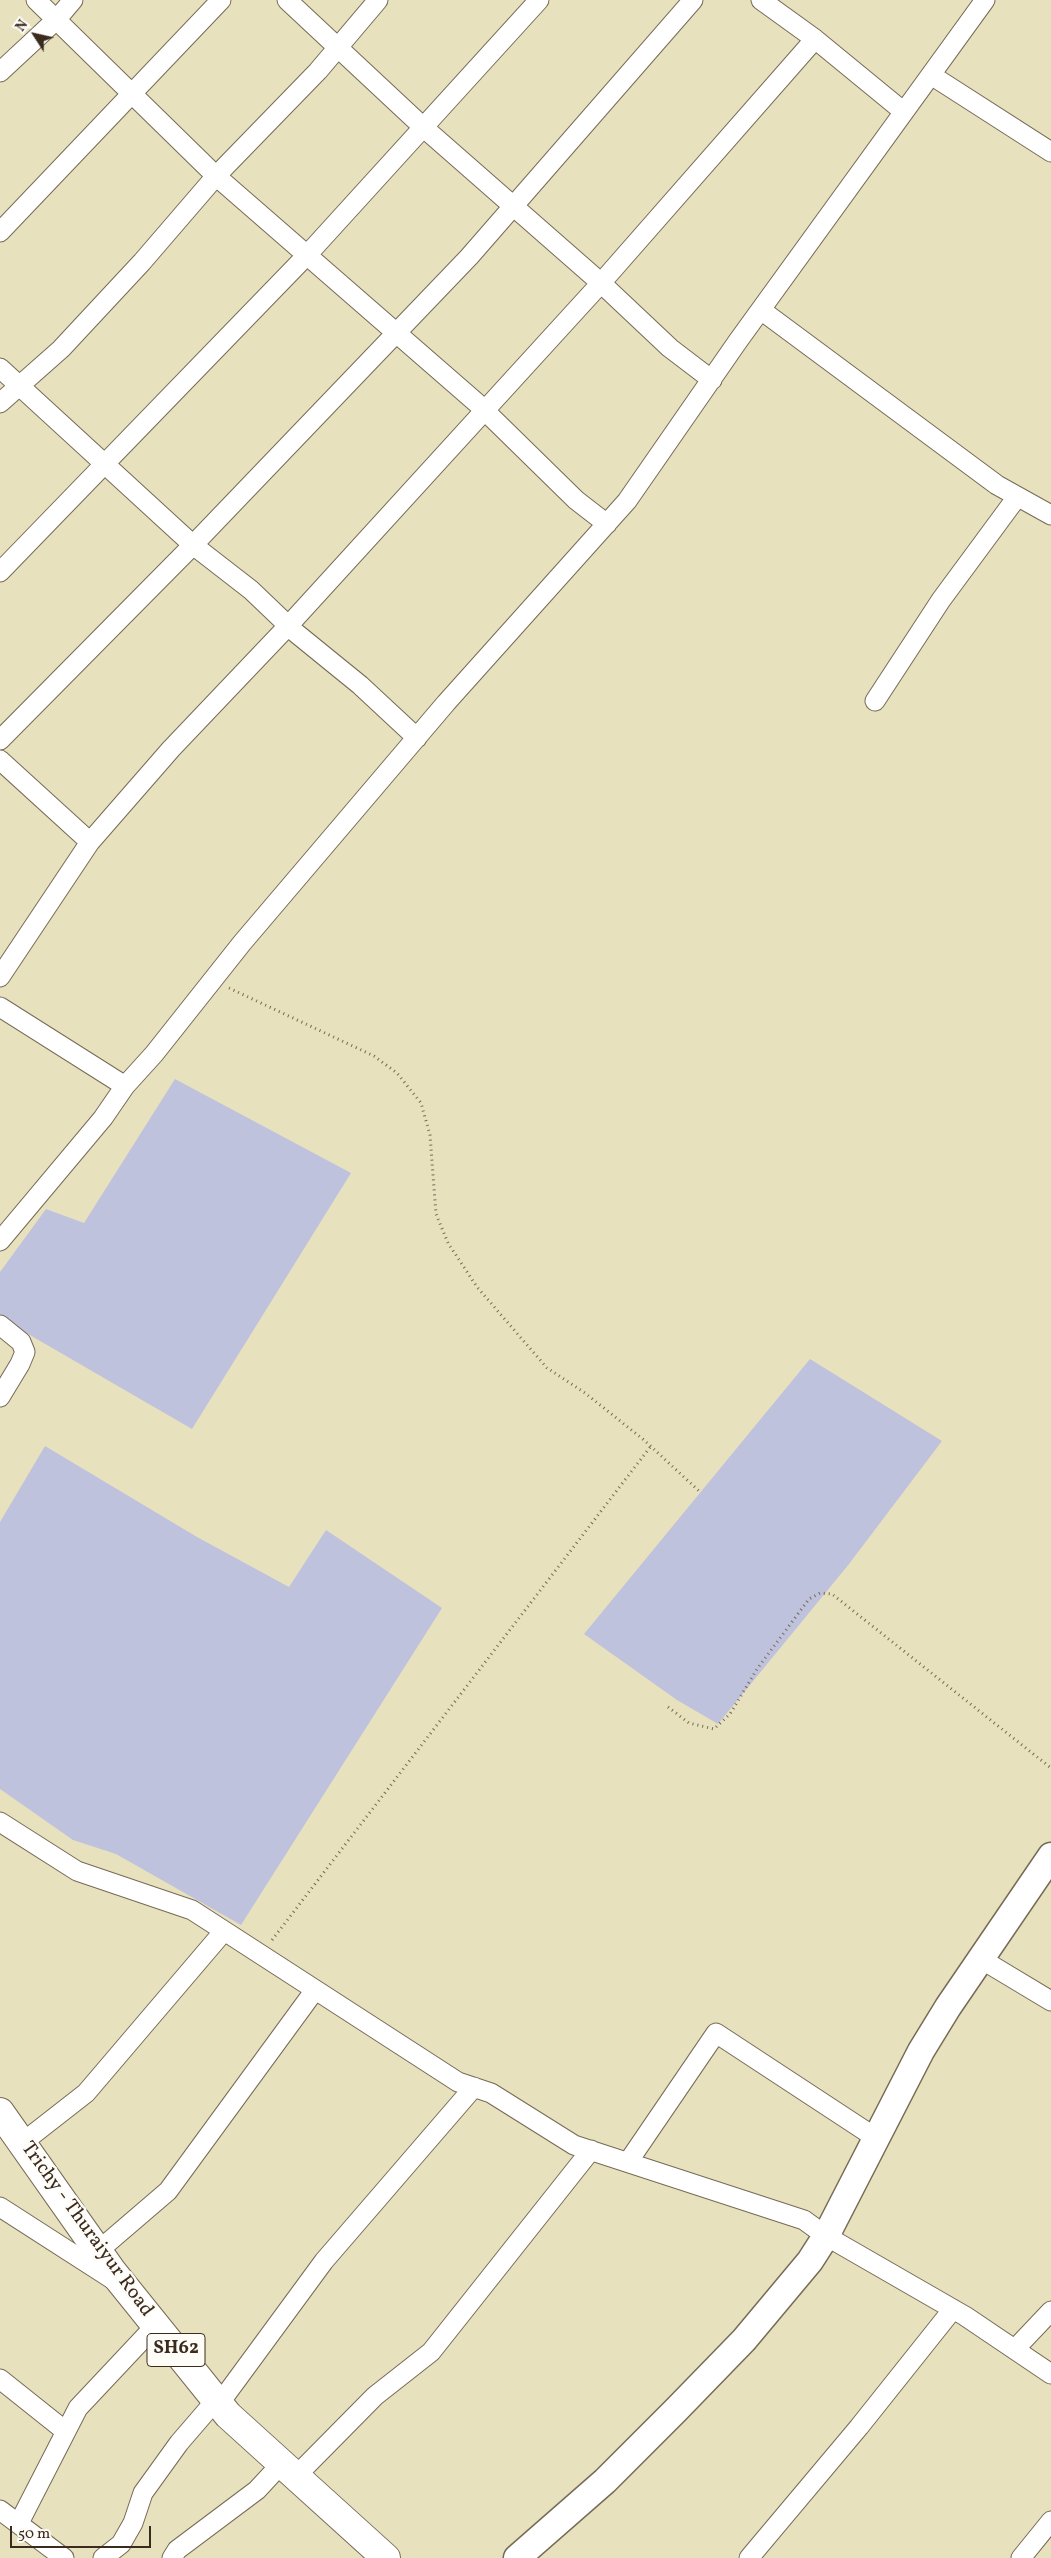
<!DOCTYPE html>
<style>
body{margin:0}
#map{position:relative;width:1051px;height:2558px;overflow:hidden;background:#e7e1be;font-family:Vollkorn,serif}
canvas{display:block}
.north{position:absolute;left:10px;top:10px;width:50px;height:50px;-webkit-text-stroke:4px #fdfcf7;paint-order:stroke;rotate:305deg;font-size:14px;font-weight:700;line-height:20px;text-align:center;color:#3b2a1e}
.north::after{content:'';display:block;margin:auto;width:18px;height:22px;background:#3b2a1e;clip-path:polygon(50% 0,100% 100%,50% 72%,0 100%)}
.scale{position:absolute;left:10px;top:2526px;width:141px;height:22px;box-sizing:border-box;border:2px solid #3b2a1e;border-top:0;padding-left:6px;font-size:15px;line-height:18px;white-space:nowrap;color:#3b2a1e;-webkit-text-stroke:4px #fdfcf7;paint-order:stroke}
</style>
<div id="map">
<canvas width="1051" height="2558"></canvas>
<div class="north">N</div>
<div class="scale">50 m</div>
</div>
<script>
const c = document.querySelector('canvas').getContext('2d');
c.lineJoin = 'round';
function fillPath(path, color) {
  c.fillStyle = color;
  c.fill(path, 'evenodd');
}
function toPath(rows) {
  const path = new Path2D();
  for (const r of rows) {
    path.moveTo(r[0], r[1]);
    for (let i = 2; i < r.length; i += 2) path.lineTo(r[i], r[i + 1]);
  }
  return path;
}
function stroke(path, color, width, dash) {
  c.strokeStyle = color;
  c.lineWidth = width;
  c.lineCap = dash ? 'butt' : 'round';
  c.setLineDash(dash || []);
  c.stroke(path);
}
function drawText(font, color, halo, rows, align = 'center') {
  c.font = font + ' Vollkorn,serif';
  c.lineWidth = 5;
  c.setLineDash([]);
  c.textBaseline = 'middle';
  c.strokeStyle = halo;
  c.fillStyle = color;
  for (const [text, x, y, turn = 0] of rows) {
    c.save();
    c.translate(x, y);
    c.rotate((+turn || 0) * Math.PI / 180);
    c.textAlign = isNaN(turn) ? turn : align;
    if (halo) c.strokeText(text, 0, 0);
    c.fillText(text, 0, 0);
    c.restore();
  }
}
fillPath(toPath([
 [175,1079,351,1173,192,1429,16,1327,0,1314,0,1272,46,1209,84,1223],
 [810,1359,942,1441,849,1564,718,1724,677,1700,584,1634],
 [45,1446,197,1537,289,1587,326,1530,442,1608,241,1925,116,1854,73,1840,0,1789,0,1522]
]), '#bfc2dd');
const street = toPath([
 [36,0,216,176,478,404,576,500,607,524],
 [287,0,423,127,601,283,670,348,712,380],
 [761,0,815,39,904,112],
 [0,72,57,19,73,0],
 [931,75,1051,152],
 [0,232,221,0],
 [761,310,997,485,1051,515],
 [0,368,193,545,251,590,296,633,360,685,417,738],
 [0,403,61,349,142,262,216,176,318,71,378,0],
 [0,572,308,254,539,0],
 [875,701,941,600,1017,497],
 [0,740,193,545,469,257,693,0],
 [0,760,90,842],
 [0,977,90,842,171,749,288,626,601,283,815,39],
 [0,1007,125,1086],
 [0,1241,103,1118,125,1086,154,1054,242,943,446,703,627,501,738,341,985,0],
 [0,1325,21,1342,25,1352,20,1364,0,1397],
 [0,1822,77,1871,192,1910,458,2082,491,2093,574,2145,804,2220,826,2236,965,2316,1051,2374],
 [981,1959,1051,2001],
 [22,2143,86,2093,224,1931],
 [628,2162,716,2033,876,2138],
 [0,2207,112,2279],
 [98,2251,168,2191,315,1990],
 [1015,2349,1051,2311],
 [0,2379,64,2430],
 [219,2404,324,2261,474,2087],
 [296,2476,375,2396,431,2352,591,2150],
 [0,2510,64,2558],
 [19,2523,78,2408,156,2325],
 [103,2558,121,2544,133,2523,143,2493,179,2443,216,2400],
 [172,2558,177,2550,257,2490,282,2463],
 [749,2558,859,2427,953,2309],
 [1021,2558,1051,2521]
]);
const secondary = toPath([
 [517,2558,605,2481,676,2410,744,2340,810,2261,826,2236,921,2051,948,2007,1051,1856]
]);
const primary = toPath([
 [0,2112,112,2271,228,2415,386,2558]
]);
stroke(street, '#776a56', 21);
stroke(secondary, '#776a56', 29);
stroke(primary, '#776a56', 30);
stroke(toPath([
 [229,988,374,1056,397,1073,421,1103,430,1135,436,1214,448,1243,477,1287,547,1368,585,1393,644,1440,699,1491],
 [668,1707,689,1723,714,1729,730,1714,757,1669,809,1599,820,1593,832,1594,1051,1768],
 [272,1940,651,1446]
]), '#776a56', 3, [1, 4]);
stroke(street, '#fff', 19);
stroke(secondary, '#fff', 26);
stroke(primary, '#fff', 28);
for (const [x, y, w] of [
 [176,2350,58]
]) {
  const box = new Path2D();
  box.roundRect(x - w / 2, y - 16.5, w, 33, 4);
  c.fillStyle = '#fdfcf7';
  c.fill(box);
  stroke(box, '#3b2a1e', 1);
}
drawText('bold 19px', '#3b2a1e', null, [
 ["SH62",176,2350]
]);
drawText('20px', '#3b2a1e', '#fdfcf7', [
 ["Trichy - Thuraiyur Road",86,2230,54]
]);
</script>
